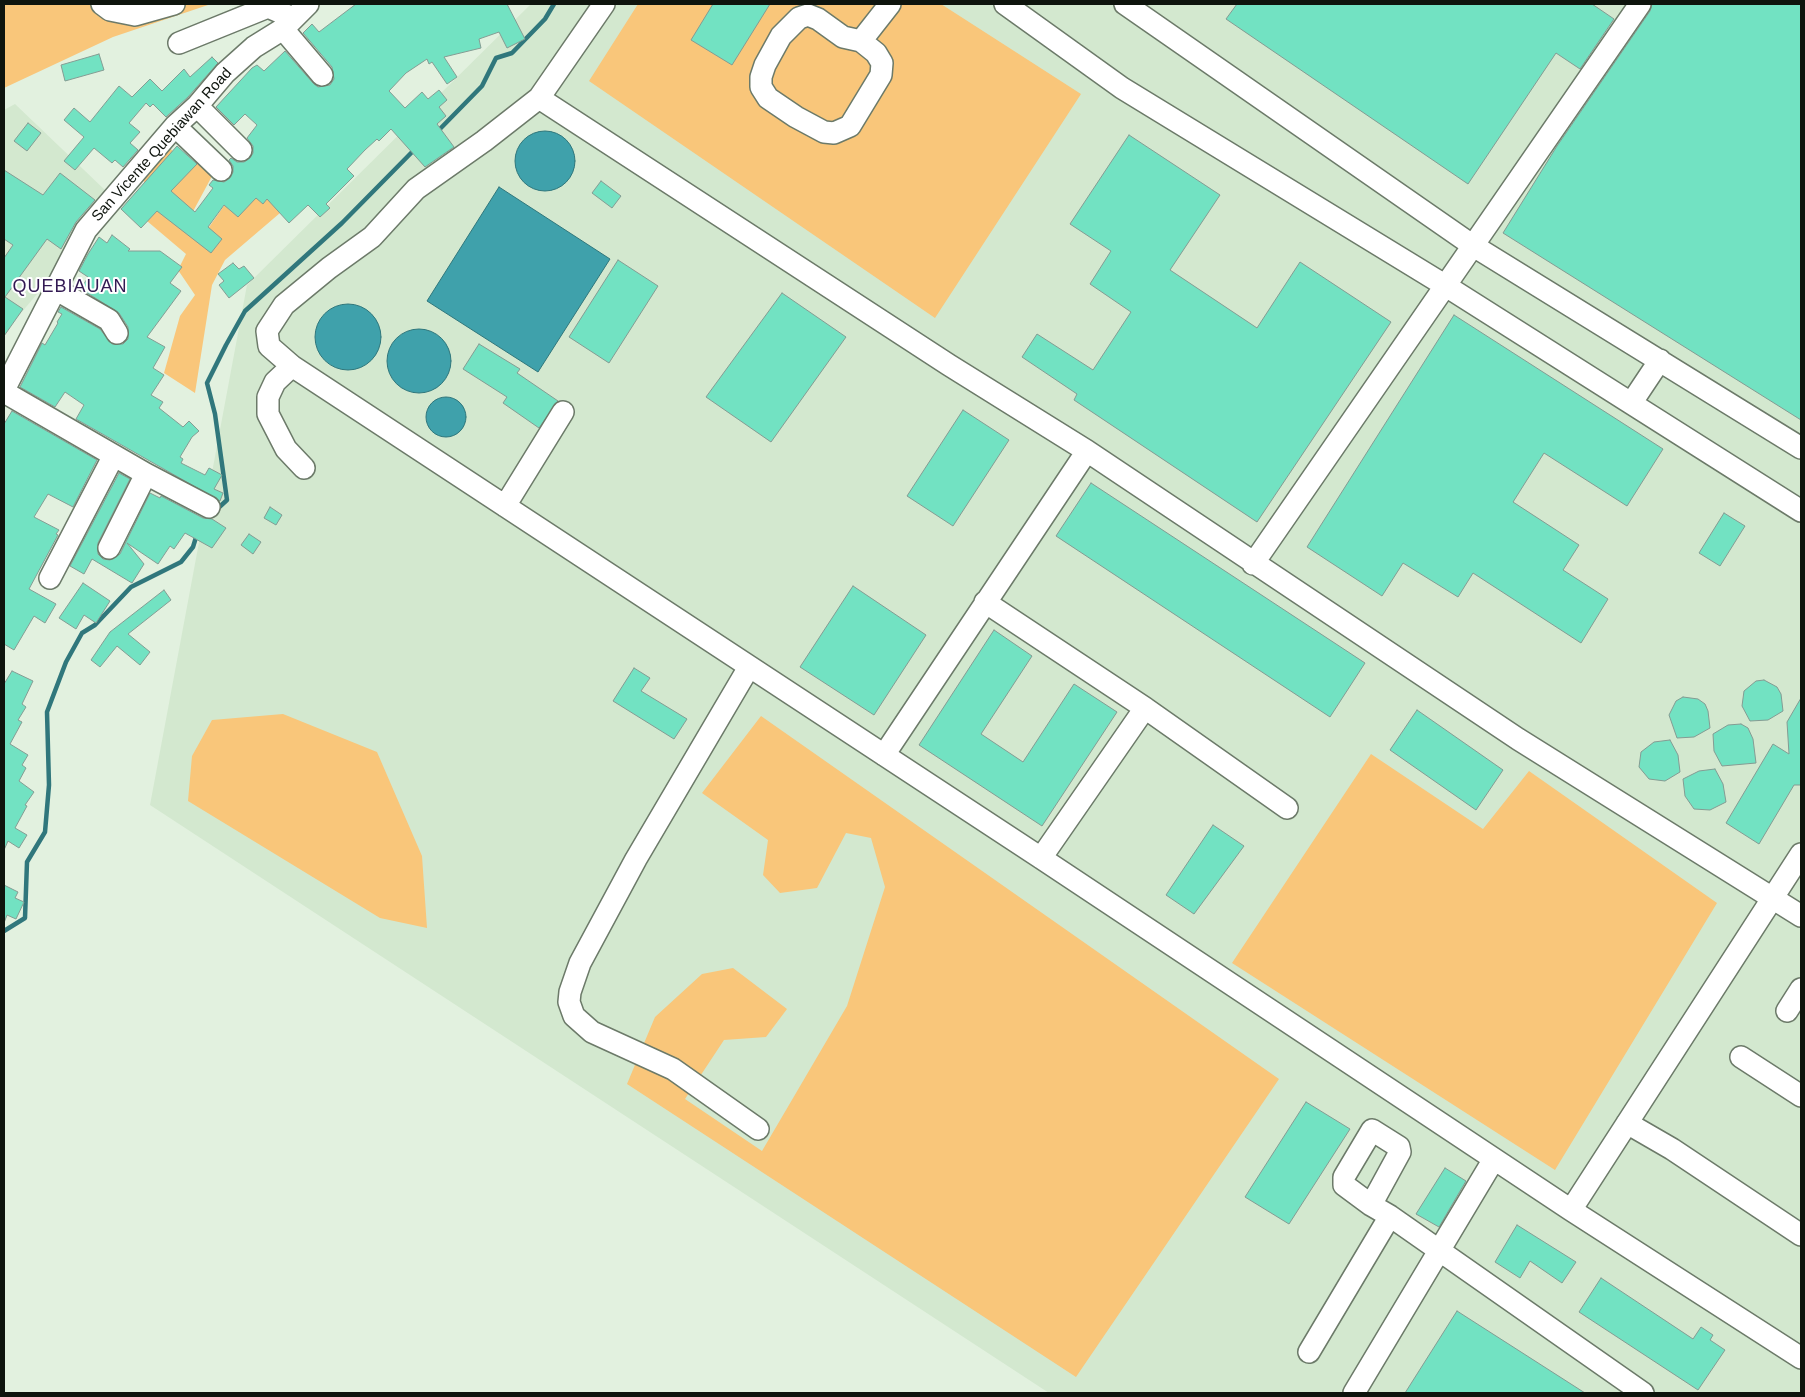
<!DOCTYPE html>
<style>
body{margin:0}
#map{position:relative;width:1805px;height:1397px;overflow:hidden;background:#e2f1df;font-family:Arial,sans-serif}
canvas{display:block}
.frame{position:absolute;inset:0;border:5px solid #0e140d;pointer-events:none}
</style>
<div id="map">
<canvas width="1805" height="1397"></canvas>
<div class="frame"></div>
</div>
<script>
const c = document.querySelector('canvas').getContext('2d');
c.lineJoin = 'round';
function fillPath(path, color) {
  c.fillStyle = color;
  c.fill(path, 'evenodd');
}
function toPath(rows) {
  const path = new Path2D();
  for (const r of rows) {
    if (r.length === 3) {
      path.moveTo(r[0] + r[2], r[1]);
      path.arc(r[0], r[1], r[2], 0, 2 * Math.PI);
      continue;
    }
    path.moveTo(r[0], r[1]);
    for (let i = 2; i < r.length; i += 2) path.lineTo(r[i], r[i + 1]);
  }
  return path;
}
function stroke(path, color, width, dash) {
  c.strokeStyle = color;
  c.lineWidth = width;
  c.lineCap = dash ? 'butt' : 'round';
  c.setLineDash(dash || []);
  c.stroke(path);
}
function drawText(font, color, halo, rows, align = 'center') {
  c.font = font + ' Arial,sans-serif';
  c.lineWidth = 4;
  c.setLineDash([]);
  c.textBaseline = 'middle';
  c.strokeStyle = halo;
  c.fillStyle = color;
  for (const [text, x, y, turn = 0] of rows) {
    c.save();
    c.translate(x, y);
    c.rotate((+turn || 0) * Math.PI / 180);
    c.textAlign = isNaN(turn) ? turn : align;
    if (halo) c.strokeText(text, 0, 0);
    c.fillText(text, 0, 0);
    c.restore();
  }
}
fillPath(toPath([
 [531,4,1801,4,1801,1393,1049,1393,150,805,247,285],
 [15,104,106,191,70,255,10,326,4,322,4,110]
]), '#d3e8cf');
fillPath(toPath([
 [4,4,211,4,113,37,4,88],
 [638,4,941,4,1081,94,935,318,589,81],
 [164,142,190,169,204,155,212,161,211,178,190,217,207,230,247,173,280,213,225,260,212,285,195,393,164,373,180,316,195,295,178,270,186,254,147,221,165,203,135,172],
 [283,714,377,752,422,856,427,928,380,918,188,801,192,756,212,720],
 [761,716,1279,1079,1076,1377,627,1084,655,1017,702,974,733,968,787,1009,766,1037,724,1040,685,1099,762,1151,847,1006,885,887,871,838,846,833,817,888,780,893,763,875,768,840,702,793],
 [1371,754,1483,829,1529,771,1717,903,1555,1170,1232,963]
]), '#f9c67a');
const water = toPath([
 [545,161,30],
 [499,187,610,259,538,372,427,301,499,187],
 [348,337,33],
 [419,361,32],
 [446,417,20]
]);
fillPath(water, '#3fa1ab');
stroke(water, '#30777c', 1);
stroke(toPath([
 [436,133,482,86,496,58,512,53,545,19,554,4],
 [215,511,227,500,215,414,207,383,226,345,245,311,342,223,416,148],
 [4,931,25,918,27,862,45,832,49,785,47,712,66,662,82,633,95,625,131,587,181,562,193,547,197,534]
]), '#30777c', 4.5);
const building = toPath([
 [356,4,507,4,525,39,507,48,499,32,479,39,481,48,444,57,457,77,447,84,432,62,429,64,427,59,406,73,389,91,405,108,422,92,428,99,439,90,447,100,439,107,446,116,437,124,454,147,425,167,391,129,379,141,377,139,365,150,347,169,354,176,326,204,330,208,320,217,308,205,289,223,267,199,263,204,256,198,238,217,224,205,208,227,222,239,211,253,157,211,141,228,121,209,177,146,197,164,171,191,195,212,213,188,209,185,213,180,224,182,230,178,233,172,233,166,229,160,231,158,237,162,244,162,250,158,253,153,253,146,247,138,257,125,245,114,234,125,216,107,252,68,257,65,264,71,285,51,313,83,318,87,330,85,334,79,332,67,303,33,312,24,319,32,356,4],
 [713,4,770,4,732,65,691,40,713,4],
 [1237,4,1592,4,1614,19,1580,69,1556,53,1468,184,1226,19,1237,4],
 [1652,4,1801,4,1801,420,1503,233,1557,146,1650,11,1652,4],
 [99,54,104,70,65,81,61,65,99,54],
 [212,57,218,63,188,97,166,117,153,104,150,107,146,103,129,123,140,132,130,143,138,150,123,167,115,160,112,163,94,148,75,170,64,161,84,137,64,120,74,108,90,122,119,86,132,97,150,79,162,91,184,69,190,77,212,57],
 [28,123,41,133,27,151,14,141,28,123],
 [1129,135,1220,195,1170,270,1257,328,1300,262,1391,322,1257,522,1074,400,1077,394,1022,357,1037,334,1093,370,1131,312,1090,284,1111,251,1070,224,1129,135],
 [4,170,43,195,60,173,95,200,76,222,61,249,47,239,5,297,23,309,4,336,4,258,13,245,4,239,4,170],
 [601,181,621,196,612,208,592,193,601,181],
 [112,235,130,249,128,251,160,251,182,267,170,283,181,291,147,337,165,347,153,368,164,375,151,395,163,402,159,408,183,427,189,421,199,431,192,437,180,457,183,459,181,463,205,475,209,468,222,475,214,489,223,493,220,501,76,419,84,405,65,392,55,407,20,387,42,343,45,345,58,323,57,322,62,314,58,312,61,307,100,329,112,344,123,344,128,339,128,327,119,313,81,289,88,277,79,271,88,254,99,237,107,243,112,235],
 [618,260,658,286,609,363,569,337,618,260],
 [233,263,239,269,244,266,254,278,229,298,219,285,224,281,218,274,233,263],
 [782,293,846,337,771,442,706,397,782,293],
 [1454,315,1663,449,1627,506,1544,453,1513,502,1579,545,1563,570,1608,599,1581,643,1473,573,1458,597,1403,563,1382,596,1307,547,1454,315],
 [479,344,520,369,517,373,558,401,539,428,503,403,507,397,463,369,479,344],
 [963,410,1009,440,953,526,907,496,963,410],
 [12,411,97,460,73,507,48,494,34,517,59,530,56,534,58,535,29,589,56,604,45,623,34,616,14,650,4,644,4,424,12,411],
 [119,473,130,479,98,543,98,554,103,559,110,560,120,554,150,493,160,498,161,496,203,518,212,519,226,528,212,548,185,533,174,549,170,546,158,564,127,543,144,564,132,583,92,559,84,574,70,566,119,473],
 [1091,483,1365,663,1330,717,1056,536,1091,483],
 [270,507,282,515,276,525,264,518,270,507],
 [1724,513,1745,526,1720,566,1699,553,1724,513],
 [249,534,261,542,253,554,241,545,249,534],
 [83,583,110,601,96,623,84,615,76,629,59,618,83,583],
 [853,586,926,635,874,715,800,667,853,586],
 [164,590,171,600,128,634,150,652,140,665,117,646,100,667,91,660,110,632,164,590],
 [994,630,1032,656,981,734,1023,762,1074,684,1117,712,1042,826,919,745,994,630],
 [634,668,650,678,641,691,687,719,674,739,613,701,634,668],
 [12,671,33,681,22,704,26,707,18,720,22,722,10,744,28,755,22,765,26,768,19,781,34,792,25,805,27,806,15,828,27,835,19,848,8,841,4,850,4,684,12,671],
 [1764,680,1777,687,1781,694,1783,711,1768,720,1750,721,1742,706,1744,691,1756,681,1764,680],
 [1683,697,1698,699,1705,704,1708,711,1710,728,1694,737,1677,738,1669,715,1676,701,1683,697],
 [1801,698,1801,785,1794,785,1759,844,1726,823,1773,744,1789,754,1787,722,1801,698],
 [1417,710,1503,770,1476,810,1390,750,1417,710],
 [1741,724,1748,728,1753,739,1756,763,1722,766,1714,751,1713,734,1728,725,1741,724],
 [1670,740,1678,755,1680,772,1665,781,1649,779,1639,767,1641,752,1654,742,1670,740],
 [1715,769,1723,784,1726,802,1710,810,1694,809,1685,796,1683,779,1699,771,1715,769],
 [1213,825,1244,846,1194,914,1166,895,1213,825],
 [4,885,18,892,15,898,24,902,16,919,7,915,4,923,4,885],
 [1306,1102,1350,1129,1289,1224,1245,1197,1306,1102],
 [1445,1168,1466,1181,1439,1227,1416,1214,1445,1168],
 [1517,1225,1576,1262,1562,1283,1530,1261,1520,1278,1495,1262,1517,1225],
 [1601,1278,1693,1339,1701,1327,1713,1335,1710,1340,1725,1350,1698,1390,1579,1312,1601,1278],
 [1457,1311,1585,1393,1405,1393,1457,1311]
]);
fillPath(building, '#72e2c2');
stroke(building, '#849c93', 1);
const minor = toPath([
 [102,4,110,10,135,15,174,4],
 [604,4,539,98,484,141,416,189,372,237,329,268,284,305,267,331,269,346,292,366,1041,858,1571,1210,1801,1358],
 [1005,4,1122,88,1446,286,1801,511],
 [1125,4,1472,245,1801,448],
 [808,15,818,19,843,37,861,41,876,53,882,63,881,75,850,126,834,133,824,132,796,117,768,98,761,87,761,77,765,65,781,36,799,18,808,15],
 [283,29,322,75],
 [861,41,890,4],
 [179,43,268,7,293,18],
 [539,98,949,365,1087,451,1518,739,1801,916],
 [197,106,241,150],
 [175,126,221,170],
 [55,289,109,320,117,333],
 [292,366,275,382,268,397,268,414,286,449,304,468],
 [4,390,86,230,175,126,197,106,225,73,254,47,283,29,308,4],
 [4,392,146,474],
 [1632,402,1660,360],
 [505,506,563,412],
 [109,548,146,474,209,507],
 [1253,564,1640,4],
 [50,578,113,457],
 [985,602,1145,708,1287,808],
 [749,667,636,859,580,963,570,992,569,1002,574,1016,592,1032,673,1069,758,1129],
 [884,755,1087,451],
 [1041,858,1145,708],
 [1787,1011,1801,989],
 [1741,1057,1801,1096],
 [1627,1123,1672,1149,1801,1235],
 [1371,1205,1400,1152,1399,1147,1372,1130,1344,1177,1344,1185,1371,1205,1390,1216,1643,1393],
 [1571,1210,1801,854],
 [1309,1352,1390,1216],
 [1354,1393,1494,1159]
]);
stroke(minor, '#6c7a69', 24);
stroke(minor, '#fff', 21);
drawText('15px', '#0e140d', '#fff', [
 ["San Vicente Quebiawan Road",162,145,-48]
]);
c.letterSpacing = '1px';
drawText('18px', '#331a53', '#fff', [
 ["QUEBIAUAN",70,287]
]);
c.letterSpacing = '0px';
</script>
